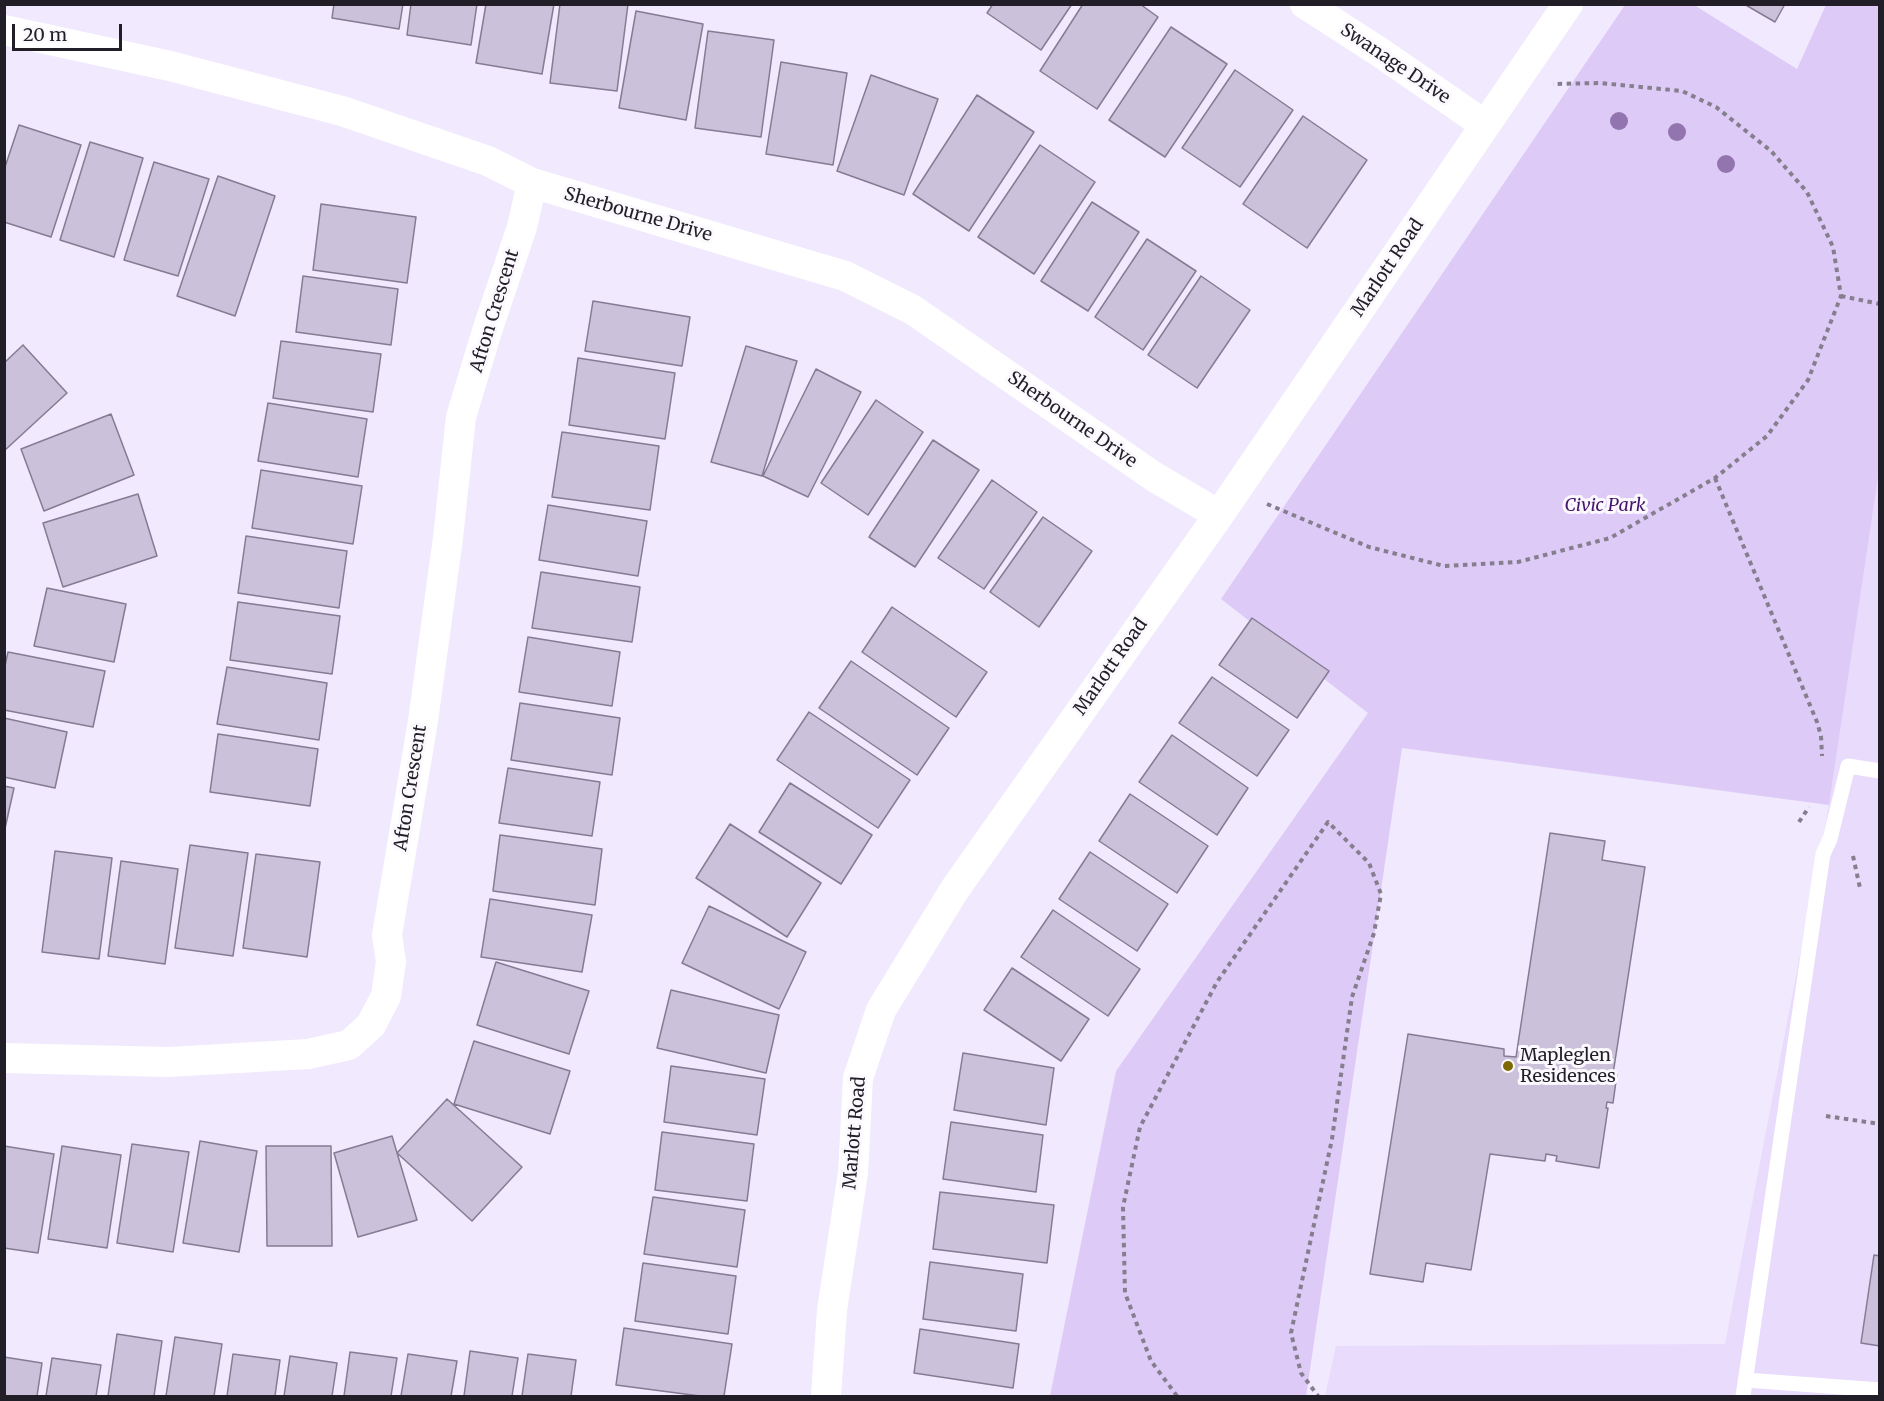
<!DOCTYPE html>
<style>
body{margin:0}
#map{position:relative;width:1884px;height:1401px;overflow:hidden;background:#f1e9fe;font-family:Merriweather,serif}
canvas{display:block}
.frame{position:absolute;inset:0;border:6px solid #221e27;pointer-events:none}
.scale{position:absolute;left:12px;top:24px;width:110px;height:27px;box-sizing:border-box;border:3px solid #221e27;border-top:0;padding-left:8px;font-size:18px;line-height:21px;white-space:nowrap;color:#221e27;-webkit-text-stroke:4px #fbf9fe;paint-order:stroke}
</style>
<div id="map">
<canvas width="1884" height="1401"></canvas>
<div class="frame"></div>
<div class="scale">20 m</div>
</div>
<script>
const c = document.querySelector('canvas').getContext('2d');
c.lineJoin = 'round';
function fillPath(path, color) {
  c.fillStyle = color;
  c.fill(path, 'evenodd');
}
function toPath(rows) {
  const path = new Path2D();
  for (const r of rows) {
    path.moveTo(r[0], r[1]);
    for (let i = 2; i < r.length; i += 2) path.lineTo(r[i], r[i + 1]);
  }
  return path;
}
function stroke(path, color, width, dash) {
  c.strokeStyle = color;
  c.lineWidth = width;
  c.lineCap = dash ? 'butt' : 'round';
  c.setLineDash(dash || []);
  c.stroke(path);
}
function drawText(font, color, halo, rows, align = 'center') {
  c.font = font + ' Merriweather,serif';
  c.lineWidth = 6;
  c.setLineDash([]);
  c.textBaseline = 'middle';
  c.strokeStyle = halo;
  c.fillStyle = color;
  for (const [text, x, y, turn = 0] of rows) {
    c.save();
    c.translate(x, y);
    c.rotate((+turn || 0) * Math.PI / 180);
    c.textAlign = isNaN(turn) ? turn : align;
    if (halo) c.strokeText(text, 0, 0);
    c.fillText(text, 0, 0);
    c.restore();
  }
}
fillPath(toPath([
 [1879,463,1879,1396,1325,1396,1336,1346,1725,1344,1829,805]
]), '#e8dbfc');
fillPath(toPath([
 [1625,5,1694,5,1797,69,1826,5,1879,5,1880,463,1829,805,1402,748,1306,1396,1050,1396,1116,1071,1368,713,1221,599]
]), '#ddcaf7');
const building = toPath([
 [334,4,403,4,399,29,332,18,334,4],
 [411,4,477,4,471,45,407,35,411,4],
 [486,4,554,4,542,74,476,63,486,4],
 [560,4,628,4,617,91,550,83,560,4],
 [993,4,1072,4,1041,50,987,13,993,4],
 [1083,4,1140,4,1158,17,1097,109,1040,71,1083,4],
 [1744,4,1785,4,1775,22,1744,4],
 [636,11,703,24,686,120,619,108,636,11],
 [1171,27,1227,64,1165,157,1109,120,1171,27],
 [708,31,774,40,761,137,695,128,708,31],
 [781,62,847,73,833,165,766,154,781,62],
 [1235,70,1293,110,1240,187,1182,148,1235,70],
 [871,75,938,99,904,195,837,171,871,75],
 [977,95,1034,132,969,231,913,194,977,95],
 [1303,116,1367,160,1307,248,1243,204,1303,116],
 [19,125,81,145,51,237,4,222,4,170,19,125],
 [90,142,143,158,114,257,60,240,90,142],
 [1040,145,1095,182,1034,274,978,237,1040,145],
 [154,162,209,179,178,276,124,260,154,162],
 [218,176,275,196,235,316,177,296,218,176],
 [1092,202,1139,232,1088,311,1041,281,1092,202],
 [321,204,416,217,407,283,313,270,321,204],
 [1147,239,1196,271,1143,350,1095,317,1147,239],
 [303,276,398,289,391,345,296,332,303,276],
 [1201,276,1250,310,1197,388,1148,355,1201,276],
 [593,301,690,317,682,366,585,351,593,301],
 [281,341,381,354,373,412,273,398,281,341],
 [23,345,67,393,4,451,4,363,23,345],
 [746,346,797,361,762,476,711,462,746,346],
 [578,358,675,373,665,439,569,425,578,358],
 [816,369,861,392,808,497,763,476,816,369],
 [876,400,923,432,868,515,821,483,876,400],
 [268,403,367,419,358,477,258,461,268,403],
 [111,414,134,475,44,511,21,449,111,414],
 [562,432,659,446,650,510,552,497,562,432],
 [933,440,979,470,915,567,869,537,933,440],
 [261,470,362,486,353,544,252,528,261,470],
 [992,480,1037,512,984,589,938,558,992,480],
 [138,494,157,556,63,587,43,523,138,494],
 [548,505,647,521,638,576,539,560,548,505],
 [1043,517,1092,551,1039,627,990,592,1043,517],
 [246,536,347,551,339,608,238,593,246,536],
 [541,572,640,587,632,642,532,628,541,572],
 [47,588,126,604,114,662,34,646,47,588],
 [238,602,340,616,332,674,230,660,238,602],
 [892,607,987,672,956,717,862,652,892,607],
 [1252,618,1329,671,1297,718,1219,665,1252,618],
 [528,637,620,652,612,706,519,692,528,637],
 [8,652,105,671,93,727,4,710,4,670,8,652],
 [851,661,949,728,917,775,819,708,851,661],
 [227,667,327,683,319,740,217,724,227,667],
 [1212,677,1289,730,1257,776,1179,723,1212,677],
 [520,703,620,718,612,775,511,760,520,703],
 [809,712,910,780,878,828,777,760,809,712],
 [4,718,67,732,55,788,4,777,4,718],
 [218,734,318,749,310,806,210,792,218,734],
 [1172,735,1248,788,1217,835,1139,782,1172,735],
 [508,768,600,782,592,836,499,823,508,768],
 [790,783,872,835,841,884,759,832,790,783],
 [4,786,14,788,4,833,4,786],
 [1130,794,1208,846,1177,893,1099,841,1130,794],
 [730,824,821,883,787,937,696,878,730,824],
 [1550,833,1605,841,1602,860,1645,867,1613,1074,1617,1074,1613,1103,1607,1102,1606,1108,1608,1108,1599,1168,1556,1161,1557,1156,1546,1154,1545,1161,1490,1154,1471,1270,1426,1263,1423,1282,1370,1274,1408,1034,1504,1049,1504,1056,1516,1057,1550,833],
 [500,835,602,849,595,905,493,891,500,835],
 [190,845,248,853,233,956,175,948,190,845],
 [55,851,112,858,99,959,42,952,55,851],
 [1090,852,1168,904,1137,951,1059,899,1090,852],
 [256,854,320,862,307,957,243,948,256,854],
 [121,861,178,869,165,964,108,956,121,861],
 [490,899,592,915,582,972,481,957,490,899],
 [709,906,806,952,779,1009,682,963,709,906],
 [1053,910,1140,969,1108,1016,1021,957,1053,910],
 [496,962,589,991,569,1054,477,1025,496,962],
 [1012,968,1089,1019,1061,1061,984,1010,1012,968],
 [671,990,779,1015,766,1073,657,1048,671,990],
 [474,1041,570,1071,550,1134,454,1104,474,1041],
 [963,1053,1054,1068,1046,1125,954,1110,963,1053],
 [671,1066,765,1079,757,1135,664,1122,671,1066],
 [447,1099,522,1167,472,1221,397,1153,447,1099],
 [951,1122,1043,1135,1036,1192,943,1179,951,1122],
 [662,1132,754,1144,747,1201,655,1190,662,1132],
 [392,1136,417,1220,358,1237,334,1153,392,1136],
 [200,1141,257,1151,239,1252,183,1243,200,1141],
 [132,1144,189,1152,173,1252,117,1243,132,1144],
 [4,1146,54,1154,38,1253,4,1248,4,1146],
 [62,1146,121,1155,107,1248,48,1239,62,1146],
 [266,1146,331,1146,332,1246,267,1246,266,1146],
 [940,1192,1054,1205,1047,1263,933,1249,940,1192],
 [653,1197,745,1210,737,1267,644,1254,653,1197],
 [1874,1255,1880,1256,1880,1346,1861,1343,1874,1255],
 [930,1262,1023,1274,1016,1331,923,1319,930,1262],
 [643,1263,736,1276,728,1334,635,1321,643,1263],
 [624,1328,732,1344,724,1396,700,1396,616,1385,624,1328],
 [920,1329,1019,1344,1013,1388,914,1373,920,1329],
 [117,1334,162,1341,154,1396,108,1396,117,1334],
 [175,1337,222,1344,214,1396,166,1396,175,1337],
 [470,1351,518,1358,512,1396,464,1396,470,1351],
 [350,1352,397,1358,391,1396,344,1396,350,1352],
 [233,1354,280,1360,275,1396,227,1396,233,1354],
 [408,1354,457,1361,451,1396,401,1396,408,1354],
 [528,1354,576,1360,571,1396,522,1396,528,1354],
 [290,1356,337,1363,332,1396,284,1396,290,1356],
 [4,1357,42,1363,37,1396,4,1396,4,1357],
 [52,1358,101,1365,96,1396,46,1396,52,1358]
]);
fillPath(building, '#cbc1da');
stroke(building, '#857b93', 1.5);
stroke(toPath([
 [1841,296,1880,304],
 [1715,478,1817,722,1821,736,1822,756],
 [1267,504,1369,547,1444,566,1518,562,1610,538,1715,478,1767,436,1808,380,1841,296,1833,247,1807,192,1771,151,1716,107,1682,91,1600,83,1553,84],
 [1799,822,1809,807],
 [1853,856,1860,888],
 [1826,1116,1880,1124],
 [1177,1396,1151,1361,1125,1293,1123,1207,1140,1127,1217,982,1328,822,1369,863,1381,894,1374,933,1352,997,1332,1139,1291,1333,1301,1373,1318,1396]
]), '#847e8d', 4, [4.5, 4.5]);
stroke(toPath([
 [1746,1380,1880,1390],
 [1743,1396,1823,854,1830,839,1848,766,1880,771]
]), '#fff', 15);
stroke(toPath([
 [1305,4,1381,53,1485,125],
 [4,30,170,66,342,111,488,161,532,183,845,276,913,310,1153,476,1219,515],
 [4,1058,169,1062,308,1054,349,1045,371,1025,386,996,391,962,387,935,423,721,448,538,461,417,487,331,522,227,532,183],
 [826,1396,832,1310,853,1173,858,1078,881,1010,955,889,1219,515,1568,4]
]), '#fff', 30);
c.fillStyle = '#9275ae';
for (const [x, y] of [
 [1619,121],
 [1677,132],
 [1726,164]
]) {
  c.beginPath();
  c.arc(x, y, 9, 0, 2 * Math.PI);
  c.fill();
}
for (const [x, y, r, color] of [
 [1508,1066,6,"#7f6800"]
]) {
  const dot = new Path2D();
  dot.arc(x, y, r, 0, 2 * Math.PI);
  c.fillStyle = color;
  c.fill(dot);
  stroke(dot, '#fbf9fe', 2);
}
drawText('18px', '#221e27', '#fbf9fe', [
 ["Swanage Drive",1395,64,34],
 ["Sherbourne Drive",638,215,16],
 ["Marlott Road",1388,268,-56],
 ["Afton Crescent",495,311,-73],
 ["Sherbourne Drive",1072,420,35],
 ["Marlott Road",1111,667,-55],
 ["Afton Crescent",411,788,-81],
 ["Marlott Road",855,1133,-85]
]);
drawText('italic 18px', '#45166c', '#fbf9fe', [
 ["Civic Park",1605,506]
]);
drawText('18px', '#221e27', '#fbf9fe', [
 ["Mapleglen",1520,1056],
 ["Residences",1520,1077]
], 'left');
</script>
